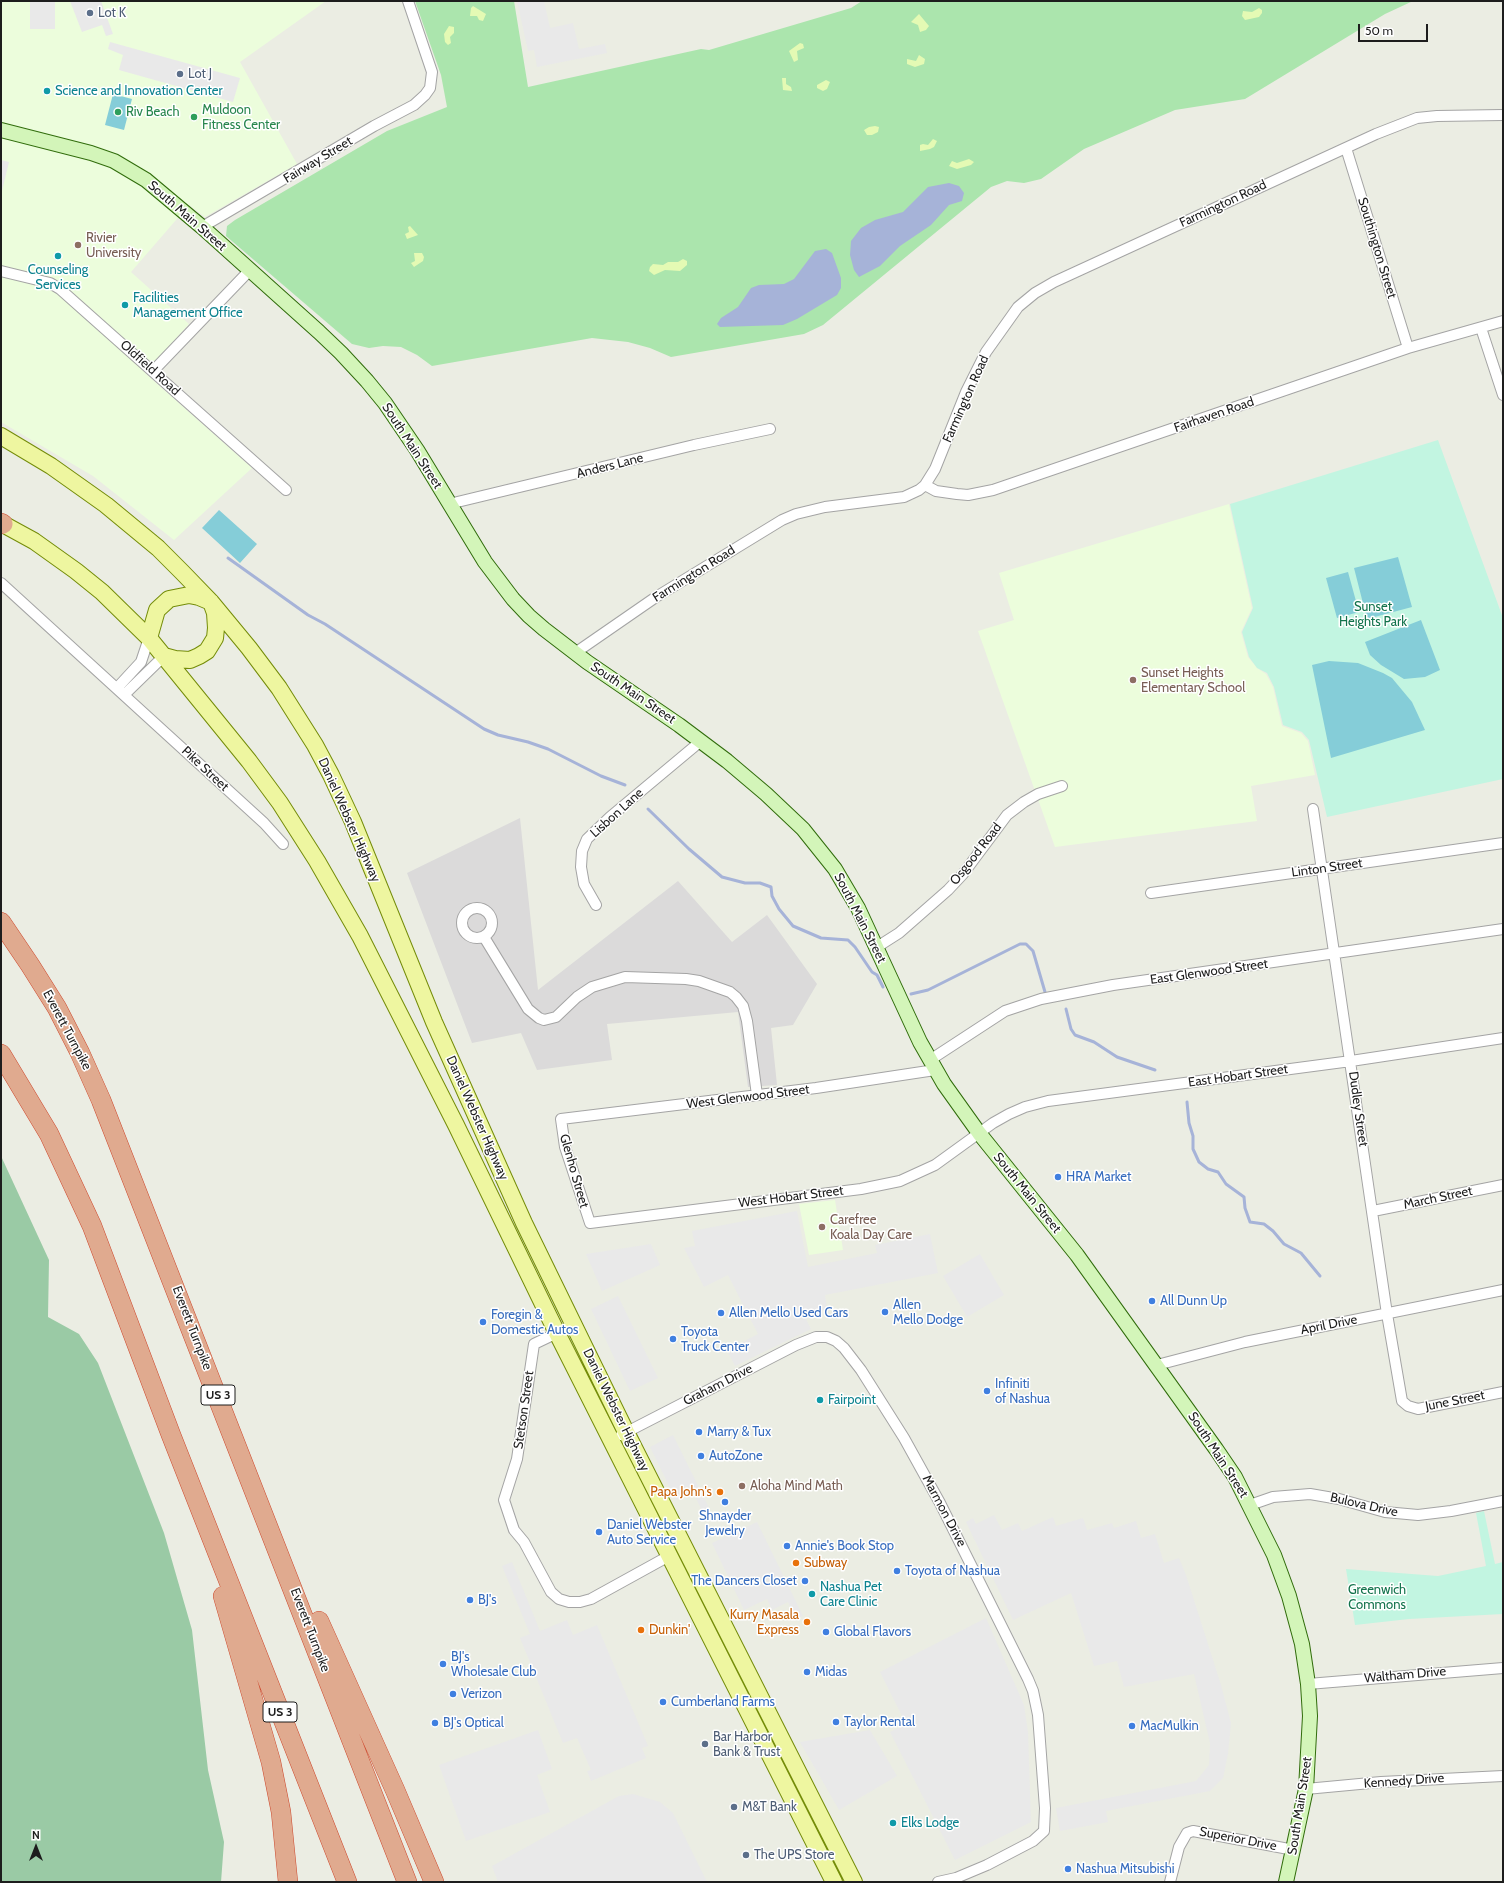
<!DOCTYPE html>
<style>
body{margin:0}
#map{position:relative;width:1504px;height:1883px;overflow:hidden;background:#ebede3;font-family:Cabin,sans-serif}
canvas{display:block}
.frame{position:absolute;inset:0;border:2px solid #1d1d1d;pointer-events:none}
.north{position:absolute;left:16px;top:1827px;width:40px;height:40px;-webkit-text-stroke:3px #fff;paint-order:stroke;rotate:0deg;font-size:11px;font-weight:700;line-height:16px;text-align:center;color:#1d1d1d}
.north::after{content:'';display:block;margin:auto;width:14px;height:18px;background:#1d1d1d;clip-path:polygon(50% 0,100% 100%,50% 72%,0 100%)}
.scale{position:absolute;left:1358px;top:24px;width:70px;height:18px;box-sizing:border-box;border:2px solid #1d1d1d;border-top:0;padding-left:5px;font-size:12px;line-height:14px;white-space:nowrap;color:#1d1d1d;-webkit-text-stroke:3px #fff;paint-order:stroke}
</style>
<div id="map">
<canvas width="1504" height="1883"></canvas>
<div class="frame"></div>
<div class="north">N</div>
<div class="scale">50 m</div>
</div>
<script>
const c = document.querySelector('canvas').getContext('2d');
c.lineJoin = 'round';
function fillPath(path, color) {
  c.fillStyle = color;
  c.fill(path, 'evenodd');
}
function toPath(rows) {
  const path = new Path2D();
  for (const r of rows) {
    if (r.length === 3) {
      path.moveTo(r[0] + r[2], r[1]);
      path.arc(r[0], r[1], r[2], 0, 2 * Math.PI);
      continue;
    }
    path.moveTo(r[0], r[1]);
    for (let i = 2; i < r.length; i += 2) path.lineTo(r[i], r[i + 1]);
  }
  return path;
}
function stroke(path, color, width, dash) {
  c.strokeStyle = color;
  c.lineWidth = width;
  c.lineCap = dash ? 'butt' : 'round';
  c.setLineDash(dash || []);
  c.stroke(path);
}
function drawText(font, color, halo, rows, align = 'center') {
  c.font = font + ' Cabin,sans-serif';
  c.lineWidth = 3;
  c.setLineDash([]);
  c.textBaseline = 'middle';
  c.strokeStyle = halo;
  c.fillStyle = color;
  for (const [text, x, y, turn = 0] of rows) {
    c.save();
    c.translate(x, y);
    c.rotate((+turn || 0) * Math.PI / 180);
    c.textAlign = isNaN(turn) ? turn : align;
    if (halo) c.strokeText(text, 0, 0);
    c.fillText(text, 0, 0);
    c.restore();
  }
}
fillPath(toPath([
 [520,818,538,990,678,881,732,942,767,915,817,984,793,1025,771,1028,777,1085,748,1087,738,1012,607,1024,612,1060,537,1070,521,1033,472,1043,407,873]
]), '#dbdada');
fillPath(toPath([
 [1,1,326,1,240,62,297,164,205,217,189,205,131,272,189,324,145,373,252,468,174,540,93,476,1,422],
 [1229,504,1252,608,1241,632,1248,657,1257,668,1266,674,1273,687,1282,726,1301,733,1308,741,1315,775,1251,786,1257,821,1055,847,978,631,1014,620,999,573],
 [835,1200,843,1250,809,1255,799,1204]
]), '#ecfddc');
fillPath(toPath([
 [415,1,514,1,528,87,701,49,709,50,851,8,862,1,1413,1,1385,14,1245,99,1175,110,1084,149,1041,179,1024,183,1007,181,991,187,823,325,804,334,671,357,650,348,628,342,592,338,432,366,417,355,401,347,383,346,369,348,352,344,226,236,227,226,235,220,387,131,447,107,441,75]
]), '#abe5ad');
fillPath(toPath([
 [1,1156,49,1260,48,1317,79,1334,98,1363,164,1533,192,1630,208,1770,224,1842,221,1882,1,1882]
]), '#9acaa5');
fillPath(toPath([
 [473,6,486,14,483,21,479,20,477,16,470,16,471,8],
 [1259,8,1262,10,1262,13,1259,17,1245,20,1242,16,1243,11,1252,12],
 [919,14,929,26,926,30,920,32,918,25,911,22],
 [449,26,454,27,454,33,450,37,451,43,448,45,445,42,444,34],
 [800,43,803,44,804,48,797,51,798,60,794,62,789,51],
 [919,55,925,59,924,64,915,67,907,64,907,59,916,61],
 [782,78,786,78,786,84,791,87,792,91,783,90],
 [826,80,830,82,827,89,823,91,817,88,817,85],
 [875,126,879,127,878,132,872,135,867,135,864,130,869,127],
 [933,139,937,141,934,147,930,149,920,151,920,145,923,144,928,145],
 [969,159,974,162,971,165,957,169,949,166,952,161,957,163],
 [410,226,418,235,407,239,405,234,409,232,408,227],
 [414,253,422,253,424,257,423,261,414,267,411,263,415,261],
 [683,259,687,261,687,265,680,271,665,270,654,275,649,271,650,267,653,264,663,265,668,262,678,262]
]), '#e4fab4');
fillPath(toPath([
 [1438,440,1503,618,1503,779,1327,817,1309,740,1302,732,1283,725,1274,687,1267,673,1257,668,1249,657,1242,632,1253,608,1230,504],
 [1484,1511,1495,1564,1503,1562,1503,1614,1409,1619,1355,1625,1346,1569,1438,1576,1486,1566,1476,1513]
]), '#c2f5e1');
fillPath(toPath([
 [113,94,132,99,124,130,105,125],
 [219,510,257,544,240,563,202,528],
 [1398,557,1412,607,1367,619,1354,568],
 [1348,572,1359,612,1337,618,1326,578],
 [1421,620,1440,670,1425,677,1404,679,1381,665,1370,655,1365,642],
 [1329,661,1358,663,1383,673,1392,678,1412,702,1425,730,1331,758,1312,665]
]), '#85cdd8');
fillPath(toPath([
 [30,1,55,1,55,29,30,29],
 [70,1,101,1,113,34,106,36,102,25,82,32],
 [517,1,544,1,550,28,573,23,579,49,605,44,607,53,537,67,534,50,528,51],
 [110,42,240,78,233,102,119,70,123,55,108,49],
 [1,160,9,162,1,195],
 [797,1211,808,1267,877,1253,875,1245,930,1234,938,1273,825,1295,827,1308,806,1319,811,1329,735,1366,727,1350,758,1334,728,1275,704,1287,684,1248,695,1246,692,1231],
 [651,1244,660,1265,602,1291,586,1254],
 [980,1254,1004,1295,967,1317,943,1276],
 [618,1296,658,1378,630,1391,591,1309],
 [673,1435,711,1512,704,1515,693,1492,676,1500,650,1447],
 [994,1515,1002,1530,1018,1523,1022,1531,1053,1517,1056,1526,1083,1518,1087,1530,1112,1523,1114,1528,1136,1521,1141,1538,1155,1534,1164,1563,1179,1558,1186,1575,1221,1685,1231,1723,1228,1754,1223,1778,1210,1791,1106,1811,1108,1822,1060,1831,1056,1808,1196,1781,1209,1765,1210,1743,1194,1674,1124,1687,1117,1661,1094,1666,1071,1593,1013,1620,966,1522,973,1518,976,1524],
 [757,1522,803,1616,796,1619,788,1602,772,1610,767,1599,744,1610,712,1543],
 [512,1562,540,1631,567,1620,573,1635,597,1625,648,1746,642,1748,646,1758,591,1781,587,1771,591,1770,577,1738,563,1743,520,1638,530,1634,502,1566],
 [986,1618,1024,1705,1028,1732,1031,1822,955,1860,890,1732,906,1724,880,1672],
 [538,1730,552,1769,537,1775,550,1812,466,1841,439,1765],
 [870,1730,897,1776,839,1810,800,1742],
 [633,1794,660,1802,673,1813,707,1882,498,1882,492,1866,619,1796]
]), '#e9e9e9');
fillPath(toPath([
 [949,183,959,186,964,193,962,201,949,205,931,225,900,246,880,266,859,277,854,270,850,255,851,241,861,228,875,220,903,212,928,187],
 [826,249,832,253,841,278,841,288,837,295,797,319,783,325,720,327,717,324,721,318,738,307,751,288,759,285,784,284,794,279,815,251]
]), '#a6b3d8');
stroke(toPath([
 [228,558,308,615,325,624,484,729,498,735,528,742,548,749,601,776,625,785],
 [648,809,689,849,722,877,745,883,760,883,771,887,772,896,779,909,793,926,821,938,848,940,855,947,872,972,877,975,883,987],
 [911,994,928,990,1020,944,1026,944,1033,951,1045,992],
 [1066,1009,1071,1029,1075,1035,1094,1042,1117,1057,1155,1070],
 [1187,1102,1189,1123,1193,1136,1193,1149,1199,1162,1208,1169,1218,1172,1226,1184,1244,1197,1245,1208,1250,1222,1264,1224,1273,1231,1284,1244,1301,1253,1320,1276]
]), '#a6b3d8', 3);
const street = toPath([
 [1346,148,1408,348],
 [202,227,374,126,414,105,425,95,430,88,432,72,408,1],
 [1,271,50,283,60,289,286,490],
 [1481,328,1503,395],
 [153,371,249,271],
 [925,485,936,491,957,494,968,495,993,490,1408,348,1503,321],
 [449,504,694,445,770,429],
 [1,583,264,823,283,844],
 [575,653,656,597,782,520,796,514,825,507,904,497,919,490,925,485,935,469,966,392,986,352,1018,307,1035,293,1054,282,1376,134,1417,118,1437,116,1503,115],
 [117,688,141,662,149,638],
 [124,695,164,656],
 [1313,809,1387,1314,1402,1401,1408,1406,1418,1409,1503,1392],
 [1151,893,1503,843],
 [596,905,584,884,581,867,582,851,587,839,610,817,701,741],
 [477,923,15],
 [484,937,528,1009,539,1018,544,1020,556,1017,577,997,592,987,625,977,686,979,699,981,730,992,736,997,743,1006,747,1021,757,1095],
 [877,947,899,933,948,890,963,874,1007,815,1024,802,1038,794,1062,786],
 [930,1060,1005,1011,1041,999,1113,985,1503,929],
 [935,1070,816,1088,561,1119,565,1147,590,1223,861,1189,900,1181,935,1165,993,1123,1009,1114,1025,1107,1048,1101,1351,1061,1503,1038],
 [1373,1211,1503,1185],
 [557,1333,534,1344,517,1459,504,1500,514,1530,524,1542,551,1592,559,1599,569,1602,580,1602,591,1599,669,1556],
 [1157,1365,1245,1342,1503,1290],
 [621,1435,796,1345,816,1337,827,1337,836,1341,844,1348,861,1370,904,1438,940,1503,1028,1679,1033,1691,1038,1715,1045,1808,1044,1831,1033,1841,987,1865,956,1878,938,1882],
 [1250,1505,1273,1497,1310,1494,1339,1499,1385,1512,1418,1515,1451,1511,1503,1501],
 [1308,1684,1503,1668],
 [1306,1789,1381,1782,1503,1776],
 [1170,1882,1179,1847,1187,1833,1193,1831,1294,1850]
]);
const secondary = toPath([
 [1,130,91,153,114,161,146,180,202,227,319,332,341,353,367,381,385,403,417,450,485,562,513,599,529,616,544,629,587,662,679,725,727,761,766,794,803,829,835,869,858,908,920,1042,944,1084,979,1133,1077,1255,1216,1449,1235,1477,1274,1555,1289,1596,1302,1644,1308,1684,1310,1716,1306,1789,1286,1882]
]);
const primary = toPath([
 [1,436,51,466,106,505,158,548,182,572,211,602,249,648,279,688,315,745,331,775,353,822,434,1022,524,1223,626,1432,854,1882],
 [1,523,34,541,76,571,102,592,149,638,249,761,280,803,317,861,360,936,456,1125,557,1333,834,1882],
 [149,638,157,610,169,599,189,595,199,597,211,602,215,613,216,628,215,638,207,651,199,656,190,660,175,659,164,656]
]);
const highway = toPath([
 [1,523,3,524],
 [1,922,30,965,57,1008,80,1053,101,1100,407,1882],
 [1,1054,49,1134,92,1226,171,1435,347,1882],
 [223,1596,271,1762,281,1812,288,1882],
 [319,1621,395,1790,434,1882]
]);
stroke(street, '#a4a4a4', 12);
stroke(secondary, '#306c0b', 16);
stroke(primary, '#748c09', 18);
stroke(highway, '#cd4a2f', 20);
stroke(street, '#fff', 10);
stroke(secondary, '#d3f5b9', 14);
stroke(primary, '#eef6a0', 16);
stroke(highway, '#e0aa8f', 19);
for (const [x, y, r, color] of [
 [90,13,4,"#5c6f8a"],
 [180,74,4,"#5c6f8a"],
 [47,91,4,"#0f9aa8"],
 [118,112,4,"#2e9e5b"],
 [194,117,4,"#2e9e5b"],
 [78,245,4,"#8d6e63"],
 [58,256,4,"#0f9aa8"],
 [125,305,4,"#0f9aa8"],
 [1133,680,4,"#8d6e63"],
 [1058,1177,4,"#3f7fe0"],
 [822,1227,4,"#8d6e63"],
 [1152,1301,4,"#3f7fe0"],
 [885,1312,4,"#3f7fe0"],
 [721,1313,4,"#3f7fe0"],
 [483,1322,4,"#3f7fe0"],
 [673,1339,4,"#3f7fe0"],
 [987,1391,4,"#3f7fe0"],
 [820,1400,4,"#0f9aa8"],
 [699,1432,4,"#3f7fe0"],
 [701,1456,4,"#3f7fe0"],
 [742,1486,4,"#8d6e63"],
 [720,1492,4,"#e8710a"],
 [725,1502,4,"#3f7fe0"],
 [599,1532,4,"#3f7fe0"],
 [787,1546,4,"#3f7fe0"],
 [796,1563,4,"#e8710a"],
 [897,1571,4,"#3f7fe0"],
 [805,1581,4,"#3f7fe0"],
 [812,1594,4,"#0f9aa8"],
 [470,1600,4,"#3f7fe0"],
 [807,1622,4,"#e8710a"],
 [641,1630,4,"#e8710a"],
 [826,1632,4,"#3f7fe0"],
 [443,1664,4,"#3f7fe0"],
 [807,1672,4,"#3f7fe0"],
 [453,1694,4,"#3f7fe0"],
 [663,1702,4,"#3f7fe0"],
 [836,1722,4,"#3f7fe0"],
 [435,1723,4,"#3f7fe0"],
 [1132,1726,4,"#3f7fe0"],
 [705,1744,4,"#5c6f8a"],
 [734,1807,4,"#5c6f8a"],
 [893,1823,4,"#0f9aa8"],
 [746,1855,4,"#5c6f8a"],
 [1068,1869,4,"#3f7fe0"]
]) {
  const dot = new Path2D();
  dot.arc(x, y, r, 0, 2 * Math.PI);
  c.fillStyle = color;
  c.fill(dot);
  stroke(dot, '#fff', 1.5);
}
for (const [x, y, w] of [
 [218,1395,34],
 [280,1712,34]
]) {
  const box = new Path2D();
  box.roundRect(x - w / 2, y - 10, w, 20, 3);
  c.fillStyle = '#fff';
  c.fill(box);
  stroke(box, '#1d1d1d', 1);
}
drawText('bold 12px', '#1d1d1d', null, [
 ["US 3",218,1395],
 ["US 3",280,1712]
]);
drawText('13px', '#4e5e75', '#fff', [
 ["Lot K",98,13],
 ["Lot J",188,74],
 ["Bar Harbor",713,1737],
 ["Bank & Trust",713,1752],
 ["M&T Bank",742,1807],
 ["The UPS Store",754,1855]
], 'left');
drawText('13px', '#0d838f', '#fff', [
 ["Science and Innovation Center",55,91],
 ["Counseling",58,270,"center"],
 ["Services",58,285,"center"],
 ["Facilities",133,298],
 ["Management Office",133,313],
 ["Fairpoint",828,1400],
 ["Nashua Pet",820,1587],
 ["Care Clinic",820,1602],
 ["Elks Lodge",901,1823]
], 'left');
drawText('13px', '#27864d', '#fff', [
 ["Muldoon",202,110],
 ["Fitness Center",202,125],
 ["Riv Beach",126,112]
], 'left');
drawText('13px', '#1d1d1d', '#fff', [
 ["Fairway Street",318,160,-31],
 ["Farmington Road",1223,204,-25],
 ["South Main Street",187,216,41],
 ["Southington Street",1377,248,73],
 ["Oldfield Road",150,368,42],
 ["Farmington Road",966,399,-66],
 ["Fairhaven Road",1214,415,-19],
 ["South Main Street",412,446,57],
 ["Anders Lane",610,466,-14],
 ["Farmington Road",694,574,-32],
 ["South Main Street",633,693,34],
 ["Pike Street",205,769,43],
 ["Lisbon Lane",617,813,-42],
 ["Daniel Webster Highway",349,820,66],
 ["Osgood Road",976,854,-52],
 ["Linton Street",1327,868,-8],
 ["South Main Street",860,918,63],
 ["East Glenwood Street",1209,972,-8],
 ["Everett Turnpike",67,1030,62],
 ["East Hobart Street",1238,1076,-8],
 ["West Glenwood Street",748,1097,-7],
 ["Dudley Street",1358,1109,82],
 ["Daniel Webster Highway",477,1118,66],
 ["Glenho Street",574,1171,74],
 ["South Main Street",1027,1193,51],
 ["West Hobart Street",791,1197,-7],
 ["March Street",1438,1198,-12],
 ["April Drive",1329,1325,-11],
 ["Everett Turnpike",192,1328,69],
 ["Graham Drive",718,1385,-27],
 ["June Street",1455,1401,-11],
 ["Stetson Street",524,1410,-82],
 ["Daniel Webster Highway",616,1410,64],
 ["South Main Street",1218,1455,57],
 ["Bulova Drive",1364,1505,13],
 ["Marmon Drive",944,1511,62],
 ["Everett Turnpike",310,1630,69],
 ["Waltham Drive",1405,1675,-5],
 ["Kennedy Drive",1404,1781,-4],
 ["South Main Street",1300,1806,-81],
 ["Superior Drive",1238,1839,11]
]);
drawText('13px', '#785e54', '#fff', [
 ["Rivier",86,238],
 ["University",86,253],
 ["Sunset Heights",1141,673],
 ["Elementary School",1141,688],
 ["Carefree",830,1220],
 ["Koala Day Care",830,1235],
 ["Aloha Mind Math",750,1486]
], 'left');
drawText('13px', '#12734c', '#fff', [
 ["Sunset",1373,607],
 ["Heights Park",1373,622],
 ["Greenwich",1377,1590],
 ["Commons",1377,1605]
]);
drawText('13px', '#366cbe', '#fff', [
 ["HRA Market",1066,1177],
 ["All Dunn Up",1160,1301],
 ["Allen",893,1305],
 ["Mello Dodge",893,1320],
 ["Allen Mello Used Cars",729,1313],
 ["Foregin &",491,1315],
 ["Domestic Autos",491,1330],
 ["Toyota",681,1332],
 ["Truck Center",681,1347],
 ["Infiniti",995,1384],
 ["of Nashua",995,1399],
 ["Marry & Tux",707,1432],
 ["AutoZone",709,1456],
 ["Shnayder",725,1516,"center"],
 ["Jewelry",725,1531,"center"],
 ["Daniel Webster",607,1525],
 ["Auto Service",607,1540],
 ["Annie's Book Stop",795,1546],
 ["Toyota of Nashua",905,1571],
 ["The Dancers Closet",797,1581,"right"],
 ["BJ's",478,1600],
 ["Global Flavors",834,1632],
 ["BJ's",451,1657],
 ["Wholesale Club",451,1672],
 ["Midas",815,1672],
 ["Verizon",461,1694],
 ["Cumberland Farms",671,1702],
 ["Taylor Rental",844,1722],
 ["BJ's Optical",443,1723],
 ["MacMulkin",1140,1726],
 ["Nashua Mitsubishi",1076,1869]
], 'left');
drawText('13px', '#c56008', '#fff', [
 ["Papa John's",712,1492],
 ["Subway",804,1563,"left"],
 ["Kurry Masala",799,1615],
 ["Express",799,1630],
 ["Dunkin'",649,1630,"left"]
], 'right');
</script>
